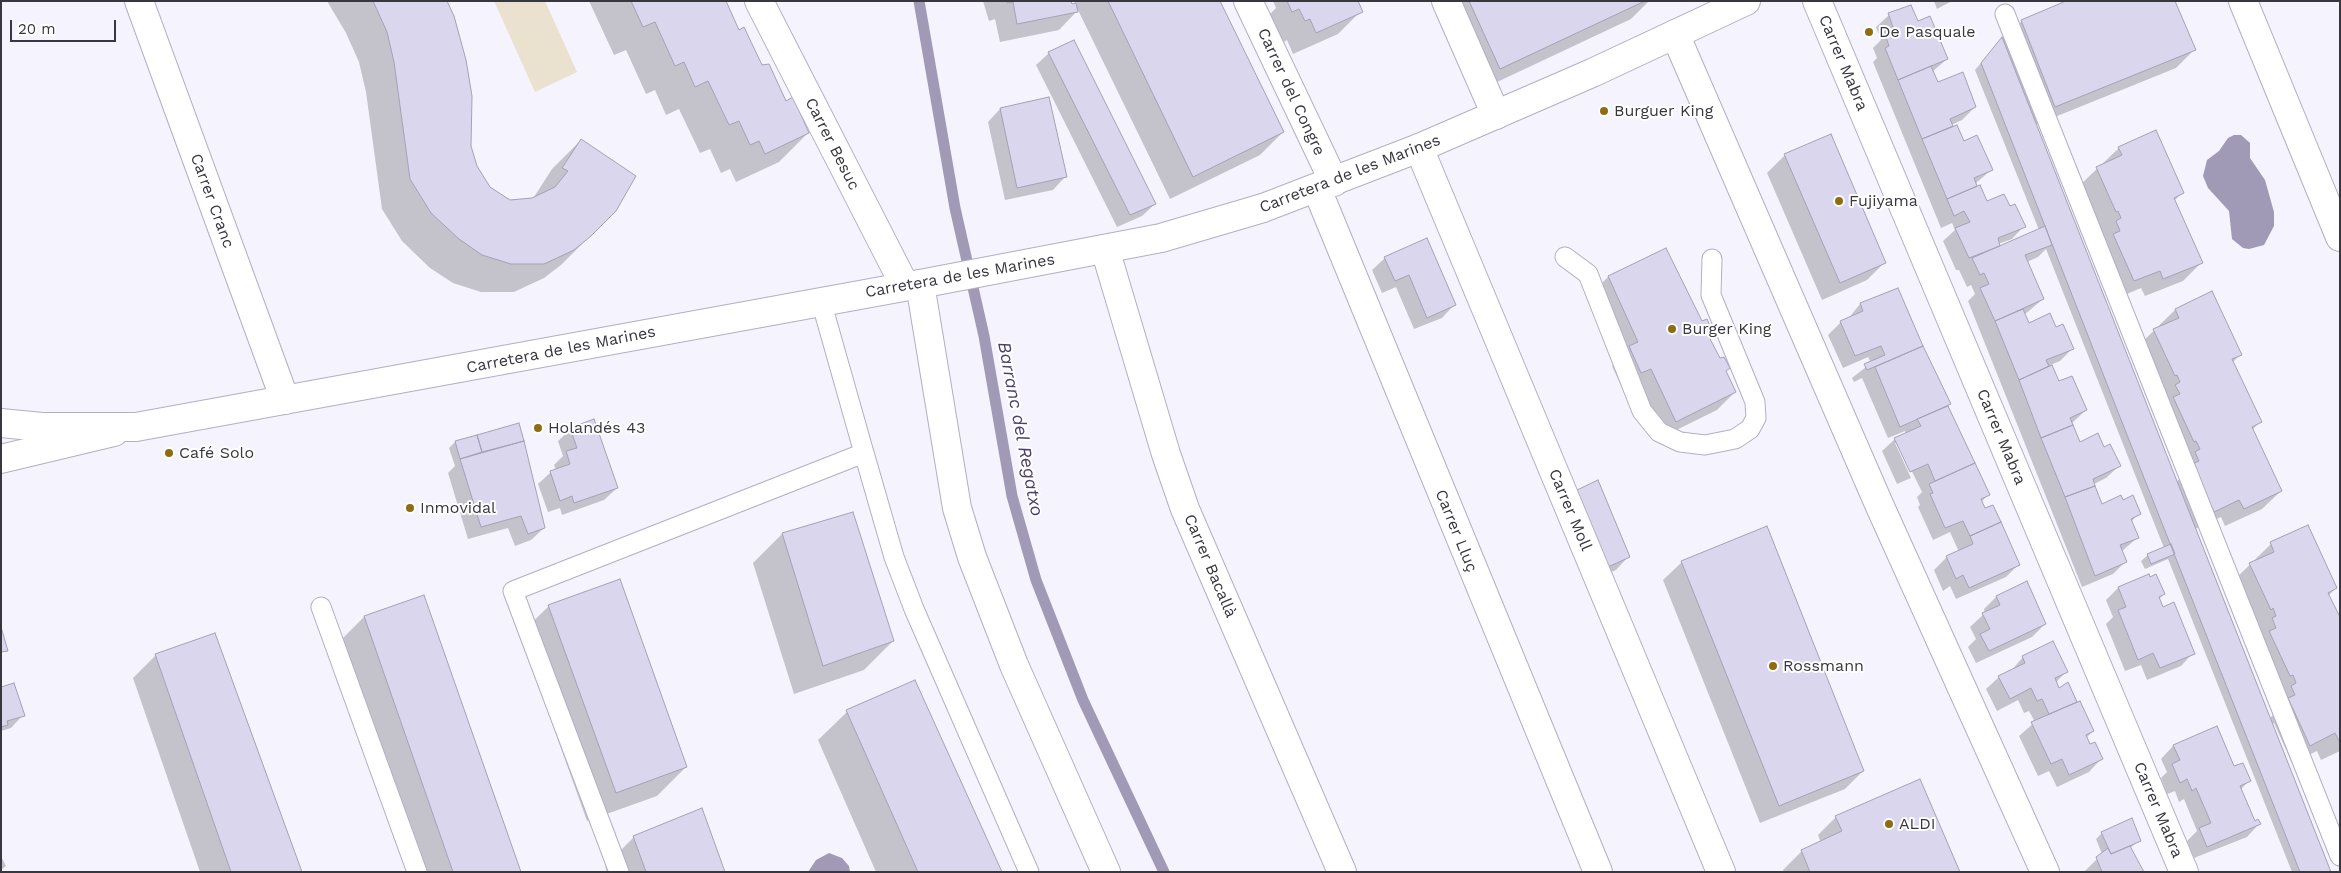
<!DOCTYPE html>
<meta charset="utf-8">
<style>
body{margin:0}
#map{position:relative;width:2341px;height:873px;overflow:hidden;background:#f5f3fd;font-family:"Work Sans",sans-serif}
canvas{display:block}
.frame{position:absolute;inset:0;border:2px solid #38363f;pointer-events:none}
.scale{position:absolute;left:10px;top:20px;width:106px;height:22px;box-sizing:border-box;border:2px solid #38363f;border-top:0;padding-left:6px;font-size:15px;line-height:18px;white-space:nowrap;color:#38363f;-webkit-text-stroke:4px #fff;paint-order:stroke}
</style>
<div id="map">
<canvas width="2341" height="873"></canvas>
<div class="frame"></div>
<div class="scale">20 m</div>
</div>
<script>
const c = document.querySelector('canvas').getContext('2d');
c.lineJoin = 'round';
function fillPath(path, color) {
  c.fillStyle = color;
  c.fill(path, 'evenodd');
}
function toPath(rows) {
  const path = new Path2D();
  for (const r of rows) {
    path.moveTo(r[0], r[1]);
    for (let i = 2; i < r.length; i += 2) path.lineTo(r[i], r[i + 1]);
  }
  return path;
}
function stroke(path, color, width, dash) {
  c.strokeStyle = color;
  c.lineWidth = width;
  c.lineCap = dash ? 'butt' : 'round';
  c.setLineDash(dash || []);
  c.stroke(path);
}
function drawText(font, color, halo, rows, align = 'center') {
  c.font = font + ' "Work Sans",sans-serif';
  c.lineWidth = 4;
  c.setLineDash([]);
  c.textBaseline = 'middle';
  c.strokeStyle = halo;
  c.fillStyle = color;
  for (const [text, x, y, turn = 0] of rows) {
    c.save();
    c.translate(x, y);
    c.rotate((+turn || 0) * Math.PI / 180);
    c.textAlign = isNaN(turn) ? turn : align;
    if (halo) c.strokeText(text, 0, 0);
    c.fillText(text, 0, 0);
    c.restore();
  }
}
fillPath(toPath([
 [494,1,545,1,577,72,535,92]
]), '#eae1ce');
fillPath(toPath([
 [2234,135,2241,135,2250,143,2250,158,2265,180,2274,212,2274,226,2264,245,2249,249,2243,248,2232,239,2229,211,2208,188,2203,176,2207,160,2219,151,2228,138],
 [829,853,842,858,849,866,850,872,808,872,816,860]
]), '#a09ab7');
fillPath(toPath([
 [327,1,446,1,470,146,476,166,489,188,510,201,536,198,534,197,552,169,581,140,590,236,561,265,544,278,514,292,481,292,453,283,430,268,402,241,382,209,366,92,359,62,346,33],
 [589,1,713,1,738,31,808,133,779,162,736,182,730,169,721,173,710,149,700,153,679,109,666,115,655,90,646,94,626,50,614,55],
 [983,1,1070,1,1071,6,1076,5,1074,1,1219,1,1283,132,1260,155,1170,199,1078,10,1059,30,1000,42,995,19,989,21],
 [1273,1,1357,1,1361,11,1338,34,1293,54,1287,40,1282,43,1263,21,1276,8],
 [1436,1,1649,1,1631,19,1478,91],
 [1934,1,1952,1,1937,9],
 [1889,15,1917,23,1947,59,1932,72,1938,84,1975,107,1962,120,1951,125,1963,143,1991,170,1975,184,1986,203,2009,208,2024,226,2012,239,1998,244,1999,247,2039,230,1975,70,1996,45,2022,21,2194,50,2176,68,2035,125,2176,482,2181,478,2136,348,2175,310,2212,293,2240,355,2232,363,2260,422,2252,430,2281,491,2262,509,2225,526,2221,517,2195,529,2269,719,2276,712,2232,582,2271,544,2336,588,2328,596,2340,620,2340,751,2321,760,2317,751,2292,763,2274,723,2272,724,2330,872,2292,872,2168,559,2145,569,2141,561,2148,555,2164,548,2046,249,2038,257,2027,262,2043,299,2024,315,2028,324,2056,329,2073,348,2060,361,2050,365,2059,383,2086,410,2071,424,2080,443,2104,449,2119,466,2106,478,2094,484,2102,505,2123,502,2139,513,2131,522,2137,538,2121,552,2125,562,2113,574,2082,587,1968,301,1975,294,1971,285,1967,287,1959,270,1956,270,1943,241,1955,230,1952,223,1941,228,1873,62,1877,58,1873,48,1881,40,1876,27],
 [1049,53,1155,204,1142,216,1117,227,1036,65],
 [1000,109,1065,177,1053,190,1005,200,988,122],
 [2119,148,2182,193,2174,201,2201,263,2183,281,2145,296,2141,288,2115,299,2079,186],
 [1785,155,1885,262,1867,280,1822,300,1767,173],
 [1666,250,1701,323,1713,336,1710,340,1735,392,1717,410,1658,439,1633,386,1623,390,1612,366,1619,358,1590,295,1608,277],
 [1385,258,1454,305,1442,318,1414,329,1396,287,1382,293,1372,270],
 [1897,289,1922,347,1950,404,1947,406,1988,495,1981,502,2018,565,2006,577,1956,599,1950,586,1943,591,1934,570,1947,557,1959,552,1950,532,1933,540,1918,507,1920,505,1917,497,1922,492,1898,443,1895,443,1911,478,1897,484,1882,451,1895,439,1906,434,1905,431,1888,438,1862,378,1854,382,1852,378,1871,363,1868,357,1843,368,1828,335,1841,322,1848,319,1860,304],
 [519,425,544,528,531,540,515,546,508,528,468,539,448,473,455,466,449,448,455,442],
 [571,429,617,488,604,500,562,515,560,508,548,512,538,484,551,472,556,470,554,465,563,456,558,441],
 [1598,481,1628,557,1616,570,1596,579,1565,504,1577,491],
 [852,514,893,641,864,670,794,694,753,563,782,534],
 [1682,562,1863,771,1845,789,1760,823,1663,580],
 [2148,575,2164,594,2159,599,2162,608,2193,653,2181,666,2147,680,2141,665,2125,671,2106,624,2113,617,2106,600,2118,588],
 [423,597,520,872,415,872,335,646,364,617],
 [1996,597,2045,624,2032,637,1976,663,1968,647,1976,639,1970,627,1985,613,1984,609],
 [549,606,686,767,657,796,587,821,520,634],
 [156,655,301,872,200,872,133,678],
 [2023,657,2066,672,2055,683,2059,689,2068,684,2093,731,2086,738,2101,759,2089,772,2057,787,2049,771,2038,776,2019,736,2035,722,2029,711,2024,713,2018,700,1997,711,1986,689,1999,677,2011,671],
 [1,688,23,715,11,728,1,731],
 [847,712,1000,872,876,872,818,740],
 [2216,728,2233,768,2249,781,2240,790,2255,822,2259,824,2247,837,2194,858,2187,841,2197,831,2184,799,2179,802,2175,791,2167,794,2161,778,2167,772,2161,759,2173,746],
 [1836,817,1959,872,1784,872,1783,870,1801,852,1821,843,1818,835],
 [2102,833,2140,840,2130,848,2142,872,2084,872,2102,854,2096,839],
 [634,837,724,872,607,872,605,866],
 [1,856,6,866,1,870]
]), '#0003');
stroke(toPath([
 [919,1,955,208,984,336,1012,496,1036,580,1083,700,1164,872]
]), '#a09ab7', 11);
const building = toPath([
 [373,1,447,1,454,16,466,60,472,96,471,146,477,166,490,187,510,200,532,198,555,187,568,171,562,168,581,139,636,176,616,211,591,236,574,250,544,264,511,264,482,255,459,239,431,213,410,179,394,62,387,32,373,1],
 [631,1,726,1,739,30,744,27,762,65,769,64,786,101,793,97,809,133,765,154,759,141,750,145,739,121,729,125,708,81,695,87,684,62,675,66,655,22,643,27,631,1],
 [1007,1,1071,1,1072,4,1076,3,1078,12,1017,24,1013,2,1007,3,1007,1],
 [1108,1,1220,1,1284,132,1193,177,1108,1],
 [1287,1,1358,1,1363,12,1316,33,1310,19,1305,21,1299,9,1292,12,1287,1],
 [1469,1,1645,1,1500,69,1469,1],
 [2066,1,2175,1,2196,50,2055,107,2021,20,2066,1],
 [1911,5,1918,21,1930,16,1948,59,1898,80,1885,48,1889,46,1885,34,1894,30,1888,13,1911,5],
 [2002,37,2331,872,2300,872,2116,407,1981,63,2002,37],
 [1074,40,1156,204,1130,215,1048,52,1074,40],
 [1931,66,1938,82,1963,72,1976,107,1950,119,1953,126,1922,139,1898,80,1931,66],
 [1049,97,1067,177,1017,188,1000,108,1049,97],
 [1957,125,1964,141,1977,135,1993,170,1974,178,1977,186,1947,199,1922,139,1957,125],
 [2156,130,2184,193,2174,198,2203,263,2163,279,2160,271,2134,281,2113,234,2120,231,2116,221,2121,218,2118,211,2116,212,2096,167,2122,155,2118,147,2156,130],
 [1831,134,1886,263,1840,283,1784,154,1831,134],
 [1980,185,1987,201,2004,194,2010,206,2015,204,2026,227,1998,238,2000,246,1969,258,1955,228,1970,222,1964,211,1954,216,1947,199,1980,185],
 [2045,226,2052,245,2025,255,2044,299,1995,321,1980,288,1989,284,1984,273,1980,275,1972,258,2045,226],
 [1427,238,1456,305,1427,318,1409,275,1395,281,1384,257,1427,238],
 [1666,248,1702,321,1707,319,1715,337,1710,339,1720,358,1724,357,1730,368,1726,371,1736,392,1676,422,1651,369,1641,373,1629,346,1638,342,1608,276,1666,248],
 [1898,288,1923,346,1867,370,1864,364,1885,355,1881,346,1855,356,1840,321,1863,311,1860,303,1898,288],
 [2212,291,2242,355,2232,359,2262,422,2252,427,2282,491,2244,509,2239,500,2214,512,2192,464,2199,461,2195,452,2200,449,2196,441,2194,442,2173,397,2180,394,2175,385,2180,382,2177,375,2175,376,2153,329,2179,318,2175,309,2212,291],
 [2023,309,2029,323,2050,313,2056,327,2063,324,2074,349,2046,360,2049,366,2019,380,1995,321,2023,309],
 [1923,346,1951,404,1900,427,1875,367,1923,346],
 [2052,365,2059,381,2072,376,2087,410,2070,418,2073,425,2041,438,2019,380,2052,365],
 [1948,406,1975,463,1935,481,1928,464,1910,472,1894,438,1921,426,1917,419,1948,406],
 [594,419,618,488,574,503,572,496,560,501,550,471,570,464,566,451,577,448,570,428,594,419],
 [519,423,524,441,482,452,477,435,519,423],
 [2073,425,2080,442,2098,433,2104,447,2110,444,2121,466,2093,479,2095,486,2065,497,2041,438,2073,425],
 [477,435,482,452,460,459,455,441,477,435],
 [524,441,545,528,528,534,521,516,481,527,460,459,524,441],
 [1975,463,1990,495,1981,499,1985,508,1993,505,2001,522,1970,536,1963,521,1945,528,1930,494,1933,493,1929,484,1975,463],
 [1598,480,1630,557,1608,567,1577,490,1598,480],
 [2095,486,2102,504,2121,495,2123,500,2133,495,2141,514,2131,519,2139,538,2120,545,2127,562,2095,576,2065,497,2095,486],
 [853,512,894,641,823,666,782,533,853,512],
 [2001,522,2020,565,1969,588,1963,575,1956,579,1946,556,1973,544,1970,536,2001,522],
 [2308,525,2337,588,2328,593,2340,617,2340,743,2335,733,2310,746,2288,698,2295,695,2291,686,2296,683,2293,675,2290,676,2269,631,2276,628,2272,618,2276,616,2273,608,2271,610,2249,563,2274,552,2270,542,2308,525],
 [1767,526,1864,771,1779,806,1681,561,1767,526],
 [2171,544,2175,554,2151,564,2147,554,2171,544],
 [2149,574,2150,577,2156,574,2165,594,2159,597,2163,607,2174,602,2195,654,2160,668,2153,653,2138,660,2118,610,2126,607,2118,587,2149,574],
 [620,579,687,767,616,793,548,605,620,579],
 [2027,581,2046,624,1989,651,1980,634,1990,629,1982,613,2000,605,1996,596,2027,581],
 [424,595,521,872,453,872,364,616,424,595],
 [1,627,8,651,1,652,1,627],
 [215,633,302,872,231,872,155,654,215,633],
 [2053,641,2068,672,2055,678,2059,688,2068,682,2077,702,2049,714,2042,699,2037,701,2031,688,2010,699,1998,676,2025,663,2022,656,2053,641],
 [915,680,1002,872,918,872,846,710,915,680],
 [14,683,25,716,7,721,8,725,1,727,1,687,14,683],
 [2080,701,2094,731,2086,735,2090,744,2095,742,2103,759,2069,775,2062,759,2051,764,2031,722,2080,701],
 [2217,726,2234,766,2243,763,2251,781,2240,786,2255,821,2258,819,2261,824,2207,847,2199,828,2211,823,2196,788,2192,791,2187,779,2180,783,2172,764,2180,760,2173,745,2217,726],
 [1920,779,1960,872,1810,872,1801,850,1842,831,1835,816,1920,779],
 [702,808,725,872,646,872,633,836,702,808],
 [2132,818,2141,841,2111,854,2101,832,2132,818],
 [2130,846,2144,872,2102,872,2096,857,2108,848,2111,854,2130,846]
]);
fillPath(building, '#dad6ed');
stroke(building, '#a5a0b6', 1);
const service = toPath([
 [2005,14,2340,856],
 [1565,257,1588,274,1642,411,1659,432,1680,442,1705,445,1735,439,1750,429,1756,418,1755,402,1711,295,1712,259],
 [864,453,894,557,914,609,1029,872],
 [321,607,417,872],
 [619,872,513,591,864,453,821,301]
]);
const minor = toPath([
 [139,1,285,400],
 [759,1,905,286],
 [1248,1,1334,182],
 [1446,1,1496,115],
 [1817,1,2184,872],
 [2243,1,2340,237],
 [1675,34,1878,502,2045,872],
 [1419,148,1721,872],
 [1317,189,1598,872],
 [1105,249,1166,454,1185,509,1342,872],
 [920,284,957,508,972,557,1014,665,1106,872],
 [1,459,114,432]
]);
const secondary = toPath([
 [1,423,42,427,136,427,920,284,1161,238,1263,208,1419,148,1592,73,1746,1]
]);
stroke(service, '#b3aec5', 21);
stroke(minor, '#b3aec5', 30);
stroke(secondary, '#b3aec5', 30);
stroke(service, '#fff', 19);
stroke(minor, '#fff', 28);
stroke(secondary, '#fff', 28);
for (const [x, y, r, color] of [
 [1869,32,5,"#8f6c10"],
 [1604,111,5,"#8f6c10"],
 [1839,201,5,"#8f6c10"],
 [1672,329,5,"#8f6c10"],
 [538,428,5,"#8f6c10"],
 [169,453,5,"#8f6c10"],
 [410,508,5,"#8f6c10"],
 [1773,666,5,"#8f6c10"],
 [1889,824,5,"#8f6c10"]
]) {
  const dot = new Path2D();
  dot.arc(x, y, r, 0, 2 * Math.PI);
  c.fillStyle = color;
  c.fill(dot);
  stroke(dot, '#fff', 2);
}
drawText('16px', '#38363f', '#fff', [
 ["De Pasquale",1879,32],
 ["Burguer King",1614,111],
 ["Fujiyama",1849,201],
 ["Burger King",1682,329],
 ["Holandés 43",548,428],
 ["Café Solo",179,453],
 ["Inmovidal",420,508],
 ["Rossmann",1783,666],
 ["ALDI",1899,824]
], 'left');
drawText('16px', '#38363f', '#fff', [
 ["Carrer Mabra",1843,63,67],
 ["Carrer del Congre",1291,92,65],
 ["Carrer Besuc",832,144,63],
 ["Carretera de les Marines",1350,174,-21],
 ["Carrer Cranc",212,201,70],
 ["Carretera de les Marines",960,276,-10],
 ["Carretera de les Marines",561,350,-11],
 ["Carrer Mabra",2001,437,67],
 ["Carrer Moll",1570,510,67],
 ["Carrer Lluç",1456,531,68],
 ["Carrer Bacallà",1210,566,67],
 ["Carrer Mabra",2158,810,67]
]);
drawText('italic 18px', '#4c406c', '#fff', [
 ["Barranc del Regatxo",1020,429,79]
]);
</script>
